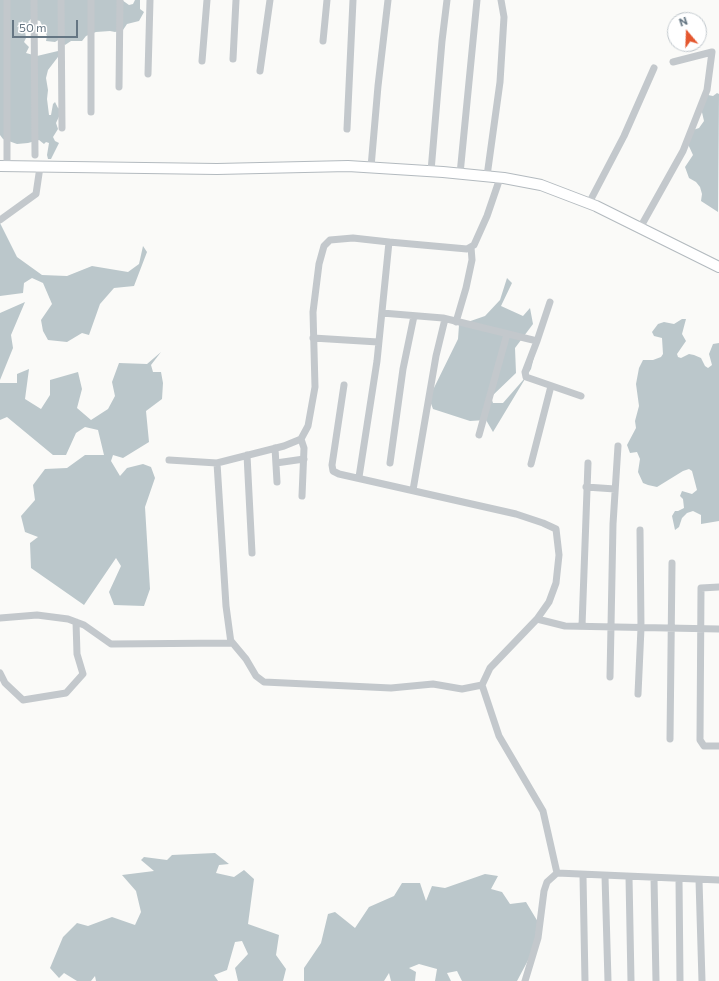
<!DOCTYPE html>
<style>
body{margin:0}
#map{position:relative;width:719px;height:981px;overflow:hidden;background:#fafaf8;font-family:Commissioner,sans-serif}
canvas{display:block}
.north{position:absolute;left:667px;top:12px;width:40px;height:40px;box-sizing:border-box;background:#fff;border:1px solid #c1c8cd;border-radius:50%;rotate:341deg;font-size:11px;font-weight:700;line-height:16px;text-align:center;color:#657683}
.north::after{content:'';display:block;margin:auto;width:14px;height:18px;background:#e4572e;clip-path:polygon(50% 0,100% 100%,50% 72%,0 100%)}
.scale{position:absolute;left:12px;top:20px;width:66px;height:18px;box-sizing:border-box;border:2px solid #657683;border-top:0;padding-left:5px;font-size:12px;line-height:14px;white-space:nowrap;color:#657683;-webkit-text-stroke:3px #fff;paint-order:stroke}
</style>
<div id="map">
<canvas width="719" height="981"></canvas>
<div class="north">N</div>
<div class="scale">50 m</div>
</div>
<script>
const c = document.querySelector('canvas').getContext('2d');
c.lineJoin = 'round';
function fillPath(path, color) {
  c.fillStyle = color;
  c.fill(path, 'evenodd');
}
function toPath(rows) {
  const path = new Path2D();
  for (const r of rows) {
    path.moveTo(r[0], r[1]);
    for (let i = 2; i < r.length; i += 2) path.lineTo(r[i], r[i + 1]);
  }
  return path;
}
function stroke(path, color, width, dash) {
  c.strokeStyle = color;
  c.lineWidth = width;
  c.lineCap = dash ? 'butt' : 'round';
  c.setLineDash(dash || []);
  c.stroke(path);
}
fillPath(toPath([
 [0,0,122,0,129,5,133,4,135,0,140,0,140,9,144,12,139,21,127,24,123,30,115,32,110,31,96,32,86,36,82,41,71,41,65,45,60,39,55,42,46,41,47,36,40,21,31,19,28,22,30,23,25,31,26,38,24,42,29,47,26,53,37,56,58,51,61,53,48,70,46,78,48,90,47,99,49,115,51,115,53,104,55,102,58,108,62,110,56,123,58,129,53,137,55,141,59,143,51,159,48,159,47,155,49,143,46,142,44,144,39,140,28,143,17,144,3,139,0,135],
 [717,93,719,94,718,212,701,201,702,194,700,187,696,182,689,178,685,167,693,155,687,142,690,131,699,128,704,121,701,108,708,95,713,96],
 [0,223,17,257,42,275,67,276,92,266,128,272,139,264,143,246,147,252,134,286,114,288,100,304,89,335,82,333,67,342,48,340,43,331,41,320,52,304,43,283,32,278,24,283,23,293,0,296],
 [507,278,512,283,501,306,523,316,530,308,533,324,515,348,516,373,491,397,493,403,503,403,524,379,535,353,531,369,493,432,486,420,470,421,433,409,429,398,458,339,459,325,485,316,500,300],
 [25,302,11,335,13,348,0,380,0,313],
 [682,319,686,319,682,334,686,341,677,354,678,357,681,358,689,354,694,355,701,358,705,366,708,368,712,365,709,354,713,344,719,343,719,521,701,524,701,515,693,511,687,513,682,518,679,527,675,530,672,516,675,511,678,511,684,508,683,499,680,496,682,491,692,494,697,490,692,471,689,469,683,471,657,487,648,485,643,483,638,472,640,459,637,452,630,453,627,445,636,428,635,421,639,406,636,384,639,368,643,360,653,360,661,357,663,354,662,338,654,336,652,332,658,324,664,322,674,324],
 [161,352,151,365,153,372,161,372,163,383,162,399,146,411,149,442,123,458,113,455,111,461,120,476,127,468,143,464,151,467,155,478,145,507,150,589,144,606,114,605,109,592,121,566,116,558,84,605,31,568,30,543,38,537,25,532,21,516,35,500,33,485,45,469,67,468,85,455,104,455,98,430,85,427,76,433,66,455,53,455,7,417,0,420,0,383,17,383,17,374,29,369,25,399,41,409,50,395,50,380,78,372,82,389,77,408,91,420,108,409,115,396,112,382,119,363,147,364],
 [215,853,229,864,219,865,216,873,234,877,244,870,254,879,248,924,279,935,276,955,286,969,283,981,238,981,235,968,248,954,242,941,235,942,227,970,214,975,218,981,96,981,95,976,91,981,77,981,64,973,59,978,50,968,63,937,77,923,88,926,112,917,135,925,141,912,136,891,122,875,154,871,141,860,144,857,167,860,172,855],
 [485,874,498,876,491,889,502,892,510,904,526,902,538,922,533,951,517,981,462,981,457,971,447,973,451,981,435,981,437,969,419,964,409,968,416,972,415,981,391,981,389,973,384,981,304,981,304,968,321,943,328,914,335,912,355,928,369,907,394,896,402,883,420,883,426,901,432,886,445,888]
]), '#bbc7cb');
const secondary = toPath([
 [0,166,217,169,348,166,443,172,504,178,541,185,596,206,719,267]
]);
stroke(secondary, '#b3babf', 12);
stroke(toPath([
 [7,0,7,166],
 [34,0,35,155],
 [61,0,62,128],
 [323,41,327,0],
 [233,59,236,0],
 [202,61,207,0],
 [260,71,270,0],
 [148,74,150,0],
 [119,87,120,0],
 [91,112,91,0],
 [347,129,353,0],
 [371,167,378,86,388,0],
 [431,171,442,41,447,0],
 [460,174,477,0],
 [487,176,500,82,504,17,501,0],
 [589,203,624,136,654,68],
 [0,220,36,194,40,167],
 [640,228,683,151,707,90,712,52,673,62],
 [382,313,443,318,537,341,550,302],
 [456,322,466,288,472,260,471,247],
 [313,338,378,342],
 [537,341,525,372,526,377,581,396],
 [344,385,332,465,333,471,339,474,516,514,543,523,556,529,559,555,556,583,549,602,537,619,565,626,719,629],
 [479,435,507,334],
 [301,439,304,448,302,496],
 [275,448,277,482],
 [247,455,252,553],
 [169,460,217,463],
 [276,463,304,459],
 [390,463,403,369,414,316],
 [531,464,551,386],
 [359,477,377,361,389,242,467,249,474,245,487,216,500,178],
 [586,487,615,489],
 [413,490,436,356,445,319],
 [719,587,701,588,700,740,704,746,719,746],
 [0,618,37,615,68,619,84,625,111,644,231,643,226,606,217,463,284,446,301,439,308,426,315,387,313,312,319,264,324,246,330,240,353,238,389,242],
 [582,626,588,463],
 [231,641,246,659,256,676,264,682,391,688,433,684,462,689,482,685],
 [0,673,5,683,23,700,66,693,83,674,77,654,76,622],
 [610,677,613,524,618,446],
 [638,694,641,628,640,530],
 [670,739,672,563],
 [557,873,719,880],
 [583,876,585,981],
 [605,876,608,981],
 [629,877,631,981],
 [654,878,656,981],
 [679,879,680,981],
 [699,880,702,981],
 [525,981,538,938,544,891,547,882,557,873,543,811,499,736,482,685,490,668,537,619]
]), '#c3c8cc', 7);
stroke(secondary, '#fff', 10);
</script>
